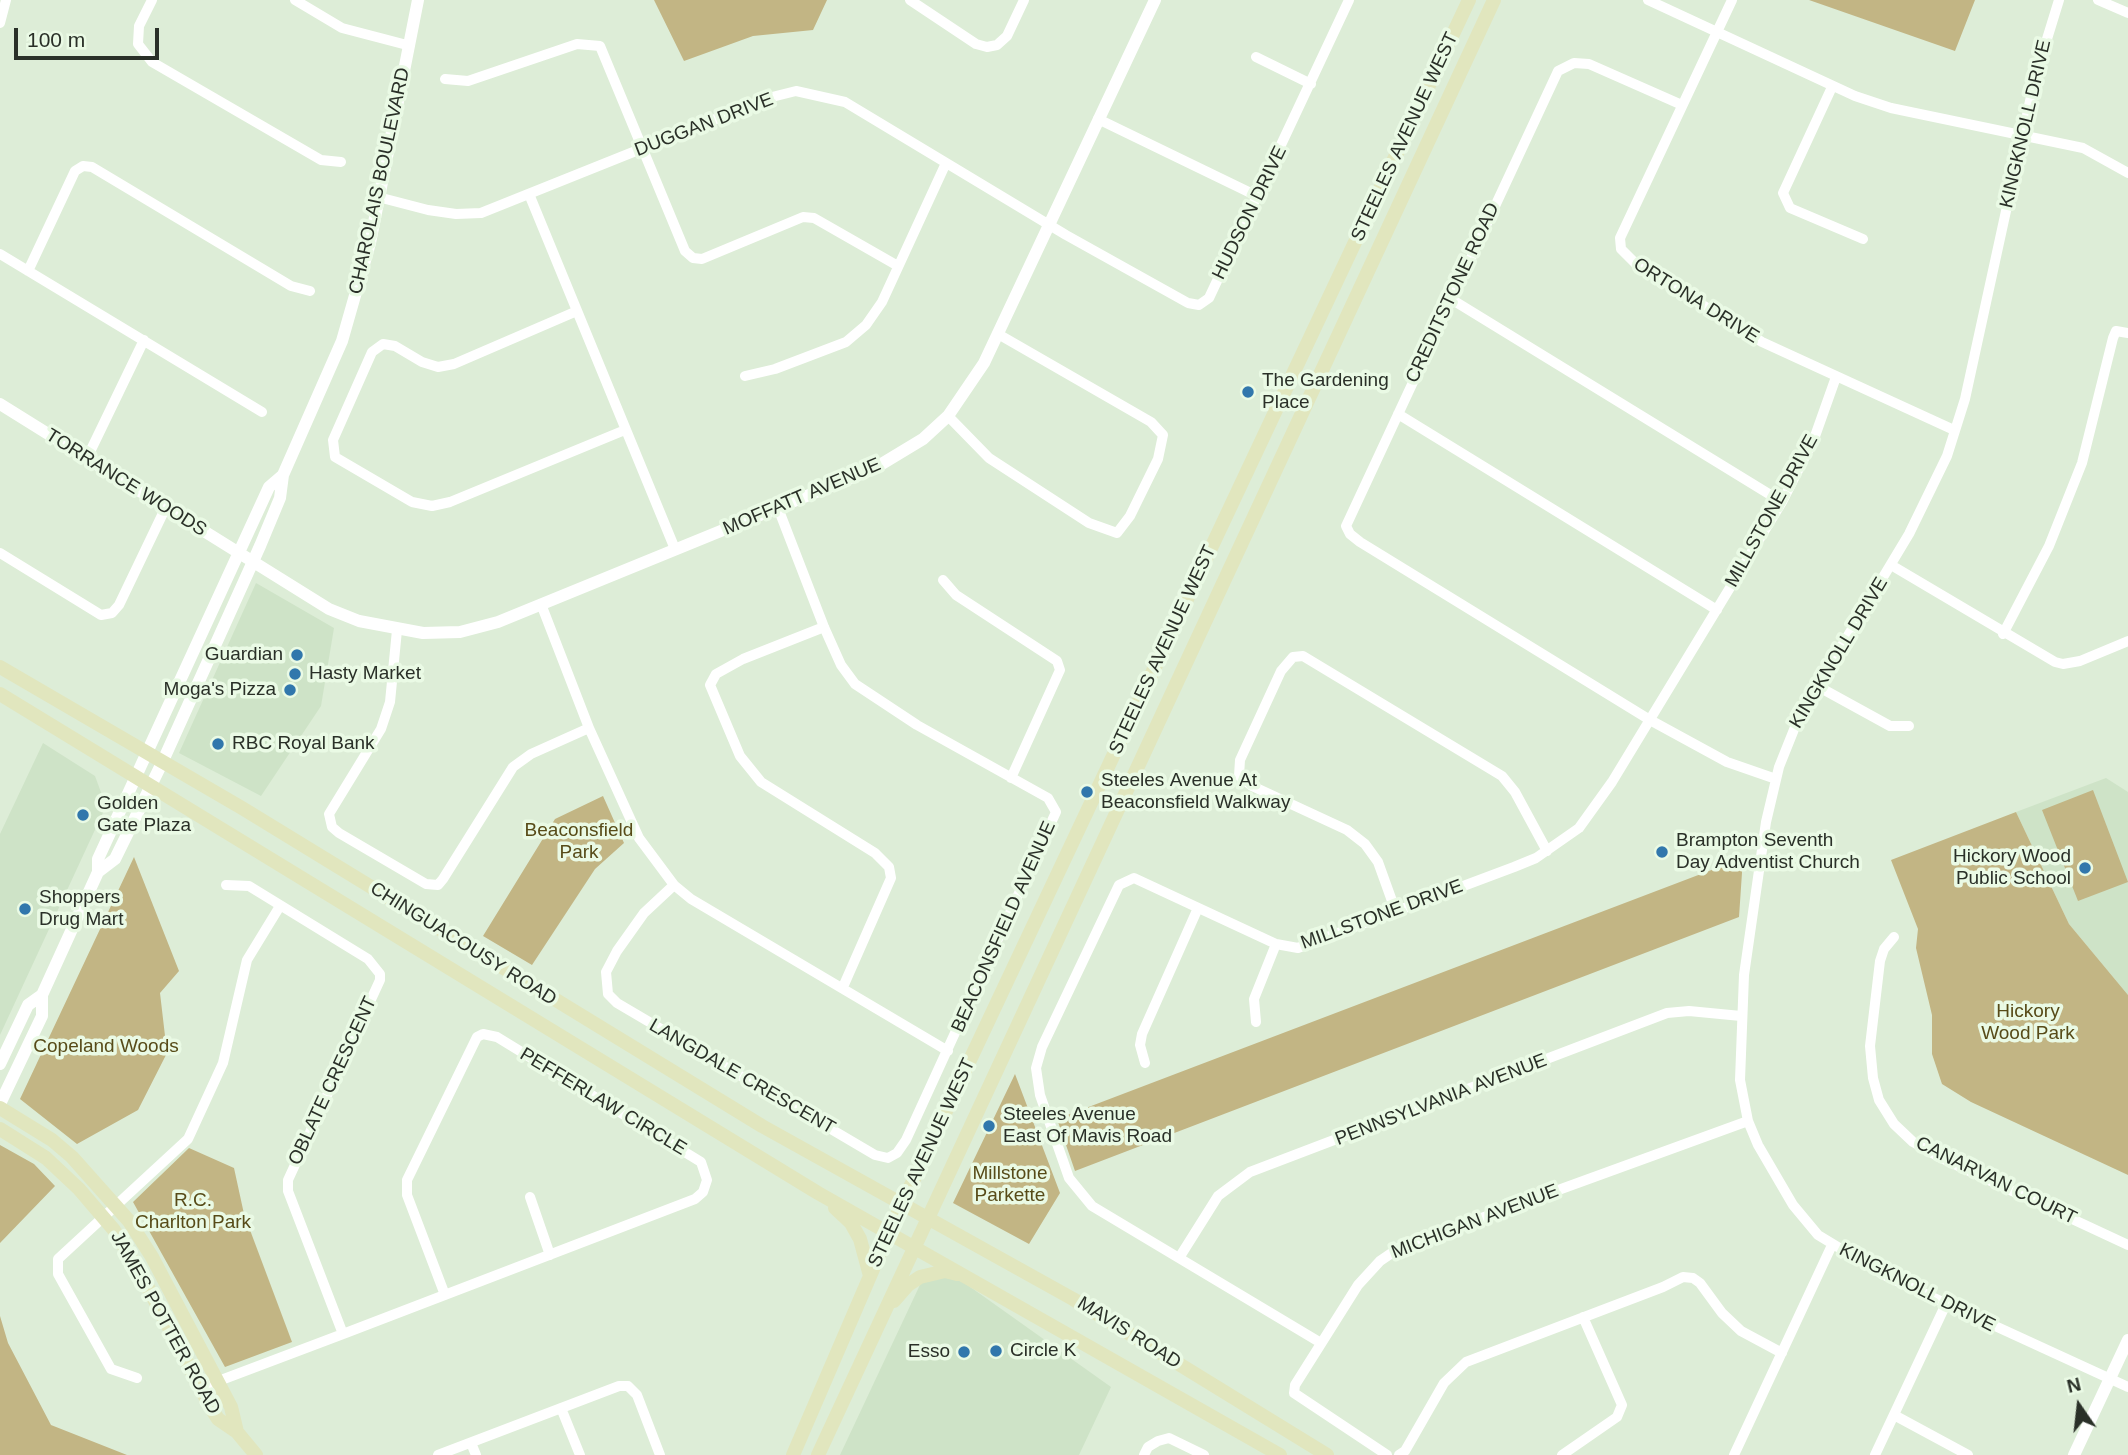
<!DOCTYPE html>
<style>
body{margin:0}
#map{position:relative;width:2128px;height:1455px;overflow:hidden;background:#ddedd7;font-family:Arial,sans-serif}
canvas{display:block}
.north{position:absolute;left:2044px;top:1371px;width:70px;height:70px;-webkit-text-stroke:5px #eafae5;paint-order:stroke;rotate:346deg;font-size:19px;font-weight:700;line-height:28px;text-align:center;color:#2a3028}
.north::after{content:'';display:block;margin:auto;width:24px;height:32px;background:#2a3028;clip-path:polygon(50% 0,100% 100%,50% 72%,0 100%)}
.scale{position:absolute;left:14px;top:28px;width:145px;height:32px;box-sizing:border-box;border:4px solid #2a3028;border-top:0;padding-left:9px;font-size:21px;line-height:24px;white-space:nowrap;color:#2a3028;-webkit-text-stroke:5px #eafae5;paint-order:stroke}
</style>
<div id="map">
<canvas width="2128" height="1455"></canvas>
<div class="north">N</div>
<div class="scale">100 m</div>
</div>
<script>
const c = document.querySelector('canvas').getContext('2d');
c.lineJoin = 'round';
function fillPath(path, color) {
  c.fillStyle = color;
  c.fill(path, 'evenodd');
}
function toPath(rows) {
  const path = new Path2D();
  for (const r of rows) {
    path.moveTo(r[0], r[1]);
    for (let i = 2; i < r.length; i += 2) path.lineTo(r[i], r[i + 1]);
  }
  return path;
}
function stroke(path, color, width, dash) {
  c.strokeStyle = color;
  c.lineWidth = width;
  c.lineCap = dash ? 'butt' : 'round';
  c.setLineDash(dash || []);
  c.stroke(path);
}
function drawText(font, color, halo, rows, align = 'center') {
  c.font = font + ' Arial,sans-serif';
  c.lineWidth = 7;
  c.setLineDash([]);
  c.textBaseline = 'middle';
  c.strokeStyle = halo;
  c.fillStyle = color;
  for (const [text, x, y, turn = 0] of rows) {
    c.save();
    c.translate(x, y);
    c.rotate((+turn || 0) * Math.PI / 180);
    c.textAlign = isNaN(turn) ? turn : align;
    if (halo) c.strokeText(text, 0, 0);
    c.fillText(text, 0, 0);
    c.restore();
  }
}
fillPath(toPath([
 [256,583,334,628,321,706,261,796,179,753],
 [43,743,95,776,106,806,0,1035,0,834],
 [2106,778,2128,792,2128,995,2069,924,2016,812],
 [945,1269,1111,1387,1079,1455,840,1455,926,1272]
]), '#cee3c7');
fillPath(toPath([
 [654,0,827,0,813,30,753,36,684,61],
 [1809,0,1975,0,1955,51],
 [2093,790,2128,882,2078,901,2042,810],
 [603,796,624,843,595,869,532,965,483,936,555,819],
 [2016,812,2069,924,2128,995,2128,1175,1971,1102,1942,1084,1932,1054,1932,1015,1916,948,1918,929,1891,860],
 [134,857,179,971,160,993,167,1053,138,1110,77,1144,20,1099],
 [1743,858,1739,917,1075,1171,1057,1119],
 [1015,1074,1060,1193,1029,1244,953,1203],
 [0,1145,34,1164,55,1186,0,1243],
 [189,1148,234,1168,244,1214,292,1342,225,1367,133,1202],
 [0,1316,8,1343,51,1425,127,1455,0,1455]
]), '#c2b584');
stroke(toPath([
 [152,0,139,26,138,44,152,62,321,160,341,162],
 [295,0,342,28,407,45],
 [910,0,976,44,987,47,997,45,1007,36,1024,0],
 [1648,0,1855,96,1891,108,2083,148,2128,173],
 [1732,0,1620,238,1621,249,1635,263,1762,342,1954,430],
 [2059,0,2035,78,1965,399,1947,456,1909,534,1799,717,1779,767,1766,822,1744,975,1740,1080,1748,1121,1758,1145,1793,1205,1818,1235,1884,1275,2128,1387],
 [2098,0,2128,13],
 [0,23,6,0],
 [1256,57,1311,84],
 [445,79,468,81,577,44,600,46,685,251,693,258,702,259,803,217,814,218,898,266],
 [1832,87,1783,193,1790,208,1863,239],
 [1682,105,1589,64,1574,63,1558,71,1346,526,1350,534,1360,542,1650,720,1727,762,1776,779],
 [1098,119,1259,197],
 [529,194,675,549],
 [378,197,428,210,456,214,481,213,768,98,796,91,845,102,1066,235,1188,303,1199,305,1209,298,1349,0],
 [0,254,262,412],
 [28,271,75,171,83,166,92,167,291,286,310,291],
 [1451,299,1782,502],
 [577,311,454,364,438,367,422,362,395,346,383,344,372,352,333,440,335,457,412,502,432,506,450,502,625,430],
 [745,376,775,369,846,342,866,325,882,302,946,163],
 [1398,414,1717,610],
 [948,416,989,458,1089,523,1117,533,1130,516,1158,459,1163,435,1151,422,998,334],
 [87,458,144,340],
 [0,553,101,615,112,613,119,605,165,509],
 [1891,565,2055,662,2063,664,2080,661,2128,641],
 [943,580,956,595,1057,661,1060,670,1011,778],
 [541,604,589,728,639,838,674,885,691,899,948,1051],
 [824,627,743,659,716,674,710,685,740,756,761,782,875,853,889,867,891,878,843,987],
 [397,630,390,702,381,729,329,814,332,827,339,833,426,884,438,885,443,879,513,767,531,754,589,728],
 [2003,634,2049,546,2082,463,2113,338,2116,331,2128,333],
 [1819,687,1890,726,1909,726],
 [226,885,249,886,368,959,380,974,380,980,288,1180,288,1191,343,1334],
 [674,885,644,913,617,951,606,972,608,994,617,1003,875,1155,888,1158,897,1153,906,1140,1056,812,1048,798,917,725,855,684,841,665,824,627,778,508],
 [1396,912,1378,862,1365,844,1347,830,1252,786,1239,776,1240,760,1281,671,1293,657,1303,656,1502,776,1515,792,1547,851],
 [1894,937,1884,949,1880,961,1870,1046,1873,1078,1879,1100,1894,1124,1913,1142,1939,1157,2128,1245],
 [1256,1022,1254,999,1276,944],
 [1145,1063,1140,1045,1142,1034,1198,908],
 [530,1197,550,1255],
 [1179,1258,1218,1196,1250,1172,1667,1013,1689,1011,1741,1016],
 [1321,1343,1092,1206,1069,1178,1040,1095,1036,1068,1042,1047,1119,885,1134,878,1276,944,1298,948,1514,867,1536,858,1579,828,1612,782,1782,502,1814,439,1836,377],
 [137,1378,111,1369,58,1274,58,1259,188,1139,223,1063,247,960,280,906],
 [200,1388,343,1334,695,1199,703,1192,707,1180,701,1162,497,1037,483,1034,477,1037,407,1180,407,1195,445,1295],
 [561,1408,580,1455],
 [1894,1415,1968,1455],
 [471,1443,476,1455],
 [438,1455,619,1386,628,1386,637,1395,660,1455],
 [1144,1455,1148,1447,1158,1441,1169,1438,1204,1455],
 [1387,1455,1294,1393,1295,1385,1358,1285,1380,1261,1399,1248,1748,1121],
 [1399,1455,1405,1451,1444,1383,1466,1362,1663,1287,1683,1277,1693,1278,1700,1283,1722,1313,1741,1331,1782,1353],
 [1562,1455,1617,1417,1622,1405,1583,1317],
 [1734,1455,1832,1245],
 [1875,1455,1946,1304]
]), '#fff', 10);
stroke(toPath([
 [0,404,329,609,359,621,423,633,460,632,498,622,875,468,923,439,948,416,984,363,1155,0],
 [98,872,115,859,162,763,260,546,280,498,283,475,342,341,370,243,418,0],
 [0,1064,28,1005,42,995],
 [0,1104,42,1016,42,995,98,872,98,859,269,487,283,475],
 [2074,1455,2128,1340]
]), '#fff', 12);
stroke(toPath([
 [0,667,242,808,762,1126,1073,1299,1327,1455],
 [0,694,818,1193,1280,1455],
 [0,1108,52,1140,72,1157,129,1221,152,1257,231,1407,237,1432],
 [0,1129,46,1158,79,1189,114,1230,143,1278,211,1408,218,1419,237,1432,256,1455],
 [835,1208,851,1223,860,1239,870,1276],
 [894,1301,908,1285,920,1277,945,1271,957,1274],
 [793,1455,889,1232,1469,0],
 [818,1455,1494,0]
]), '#e1e6be', 14);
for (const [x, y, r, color] of [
 [1248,392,7,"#3177ac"],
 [297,655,7,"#3177ac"],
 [295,674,7,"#3177ac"],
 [290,690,7,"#3177ac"],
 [218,744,7,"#3177ac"],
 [1087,792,7,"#3177ac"],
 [83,815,7,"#3177ac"],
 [1662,852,7,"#3177ac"],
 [2085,868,7,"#3177ac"],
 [25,909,7,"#3177ac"],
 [989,1126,7,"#3177ac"],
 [996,1351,7,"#3177ac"],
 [964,1352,7,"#3177ac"]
]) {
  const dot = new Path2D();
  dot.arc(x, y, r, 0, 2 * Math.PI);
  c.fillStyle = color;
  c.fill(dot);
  stroke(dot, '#eafae5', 2.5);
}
drawText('19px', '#2a3028', '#eafae5', [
 ["KINGKNOLL DRIVE",2026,124,-77],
 ["DUGGAN DRIVE",704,125,-21],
 ["STEELES AVENUE WEST",1405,137,-65],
 ["CHAROLAIS BOULEVARD",380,181,-78],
 ["HUDSON DRIVE",1250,213,-64],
 ["CREDITSTONE ROAD",1453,293,-65],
 ["ORTONA DRIVE",1696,301,32],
 ["TORRANCE WOODS",126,483,32],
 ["MOFFATT AVENUE",802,497,-23],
 ["MILLSTONE DRIVE",1772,511,-61],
 ["STEELES AVENUE WEST",1163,650,-65],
 ["KINGKNOLL DRIVE",1839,653,-59],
 ["MILLSTONE DRIVE",1382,915,-20],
 ["BEACONSFIELD AVENUE",1004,927,-66],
 ["CHINGUACOUSY ROAD",463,944,32],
 ["LANGDALE CRESCENT",742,1077,30],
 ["OBLATE CRESCENT",333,1081,-65],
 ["PENNSYLVANIA AVENUE",1441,1100,-21],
 ["PEFFERLAW CIRCLE",603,1102,31],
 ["STEELES AVENUE WEST",922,1163,-65],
 ["CANARVAN COURT",1996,1181,26],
 ["MICHIGAN AVENUE",1475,1222,-21],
 ["KINGKNOLL DRIVE",1917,1288,27],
 ["JAMES POTTER ROAD",165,1323,61],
 ["MAVIS ROAD",1129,1333,32]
]);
drawText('19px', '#2a3028', '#eafae5', [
 ["The Gardening",1262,381],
 ["Place",1262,403],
 ["Guardian",283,655,"right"],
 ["Hasty Market",309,674],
 ["Moga's Pizza",276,690,"right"],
 ["RBC Royal Bank",232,744],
 ["Steeles Avenue At",1101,781],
 ["Beaconsfield Walkway",1101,803],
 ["Golden",97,804],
 ["Gate Plaza",97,826],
 ["Brampton Seventh",1676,841],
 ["Day Adventist Church",1676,863],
 ["Hickory Wood",2071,857,"right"],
 ["Public School",2071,879,"right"],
 ["Shoppers",39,898],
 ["Drug Mart",39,920],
 ["Steeles Avenue",1003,1115],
 ["East Of Mavis Road",1003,1137],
 ["Circle K",1010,1351],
 ["Esso",950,1352,"right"]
], 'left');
drawText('19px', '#574b18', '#eafae5', [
 ["Beaconsfield",579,831],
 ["Park",579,853],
 ["Hickory",2028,1012],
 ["Wood Park",2028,1034],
 ["Copeland Woods",106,1047],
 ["Millstone",1010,1174],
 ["Parkette",1010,1196],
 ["R.C.",193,1201],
 ["Charlton Park",193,1223]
]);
</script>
